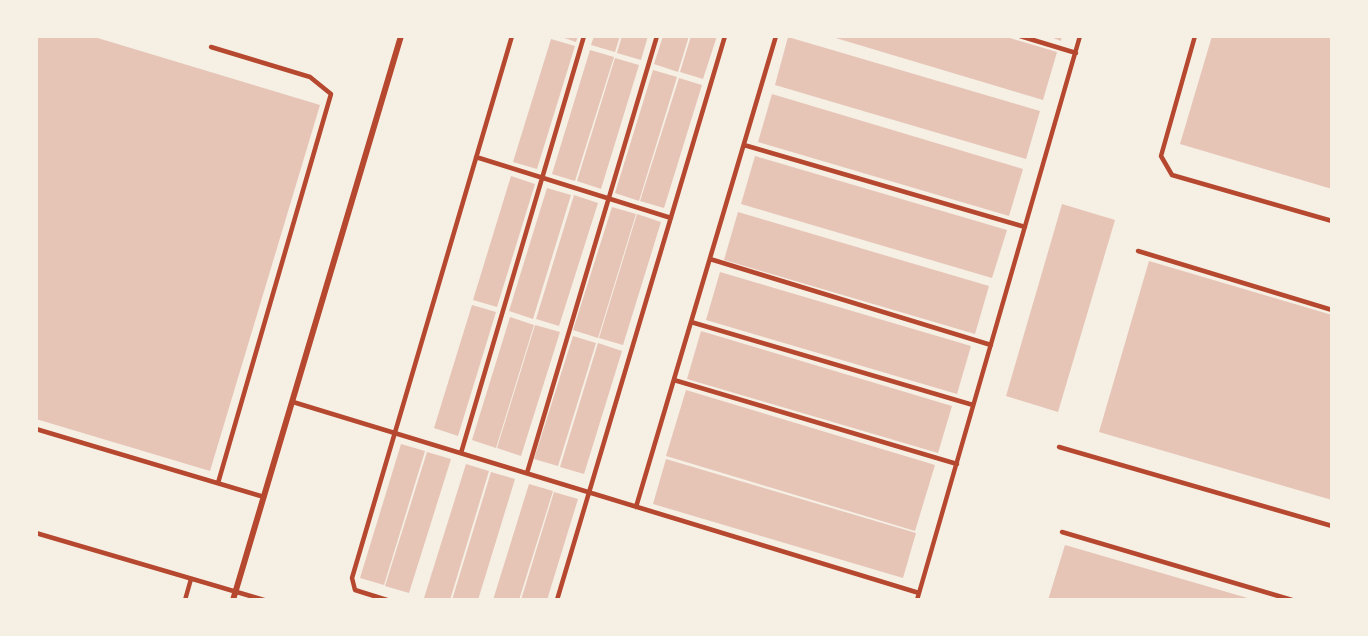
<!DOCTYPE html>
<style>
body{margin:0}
#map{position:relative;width:1368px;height:636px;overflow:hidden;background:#f6efe4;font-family:Jost,sans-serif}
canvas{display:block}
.frame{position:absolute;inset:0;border:38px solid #f6efe4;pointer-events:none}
</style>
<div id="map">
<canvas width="1368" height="636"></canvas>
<div class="frame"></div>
</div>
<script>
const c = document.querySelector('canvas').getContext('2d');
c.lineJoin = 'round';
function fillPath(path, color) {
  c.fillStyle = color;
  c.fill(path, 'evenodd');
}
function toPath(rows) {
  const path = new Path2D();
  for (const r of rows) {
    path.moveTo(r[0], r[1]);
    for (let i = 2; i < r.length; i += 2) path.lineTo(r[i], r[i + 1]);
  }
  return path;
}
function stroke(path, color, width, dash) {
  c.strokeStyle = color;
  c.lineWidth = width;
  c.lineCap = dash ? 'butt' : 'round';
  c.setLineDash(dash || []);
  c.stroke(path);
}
fillPath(toPath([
 [36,36,91,36,320,105,210,471,36,419],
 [559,36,578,36,576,42],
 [594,36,620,36,615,52,591,45],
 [622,36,648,36,641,60,617,53],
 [663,36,689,36,678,72,654,64],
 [691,36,717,36,703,79,680,72],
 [829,36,1003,36,1057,52,1043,100],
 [1048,36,1062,36,1061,41],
 [1212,36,1332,36,1332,189,1180,144],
 [788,37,1040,111,1026,159,775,85],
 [551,39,575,46,537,169,513,162],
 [590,50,614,57,575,181,552,174],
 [615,58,639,65,601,189,577,181],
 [653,70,677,77,639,201,615,193],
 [679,78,702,85,664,208,640,201],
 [772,94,1023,169,1009,216,758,142],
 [755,156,1007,230,992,278,741,204],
 [511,176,535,184,497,307,473,300],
 [547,188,571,195,533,319,509,311],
 [574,195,598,203,559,326,536,319],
 [1062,204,1115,220,1058,412,1006,396],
 [612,207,636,214,598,338,573,330],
 [738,212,989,286,975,334,724,260],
 [637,214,661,222,623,345,599,338],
 [1149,261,1332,315,1332,500,1099,432],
 [720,272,971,346,957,394,706,320],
 [472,305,496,312,458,436,434,428],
 [510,317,534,325,496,448,472,440],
 [535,325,560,332,521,456,497,448],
 [701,331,952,406,938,453,687,379],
 [573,336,596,343,558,466,534,459],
 [598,343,622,351,584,474,560,467],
 [686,390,935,465,915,531,666,456],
 [401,444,425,451,384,585,360,578],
 [427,452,451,459,409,593,385,586],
 [666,459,916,533,903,578,653,504],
 [466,464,489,471,450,600,431,600,424,598],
 [491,472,515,479,478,600,452,600],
 [529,484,553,491,519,600,493,600],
 [554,492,578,499,547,600,521,600],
 [1065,545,1251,599,1251,600,1048,600]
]), '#e6c5b7');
stroke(toPath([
 [1020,36,1076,53],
 [1195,36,1161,156,1172,175,1332,221],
 [211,47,310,77,331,94,218,483],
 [744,145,1025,227],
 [476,157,671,218],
 [1138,251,1332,310],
 [710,259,991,345],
 [691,322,973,405],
 [674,380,957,464],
 [293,402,919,593],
 [36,429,264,497],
 [1059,447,1332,526],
 [461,453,584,36],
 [527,473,657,36],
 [636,507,776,36],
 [1062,532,1292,600],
 [36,533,264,600],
 [185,600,191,579],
 [387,600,355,590,352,578,512,36],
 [557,600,725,36],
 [917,600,1080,36]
]), '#b5482f', 4.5);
stroke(toPath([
 [233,600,401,36]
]), '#b5482f', 6);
</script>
